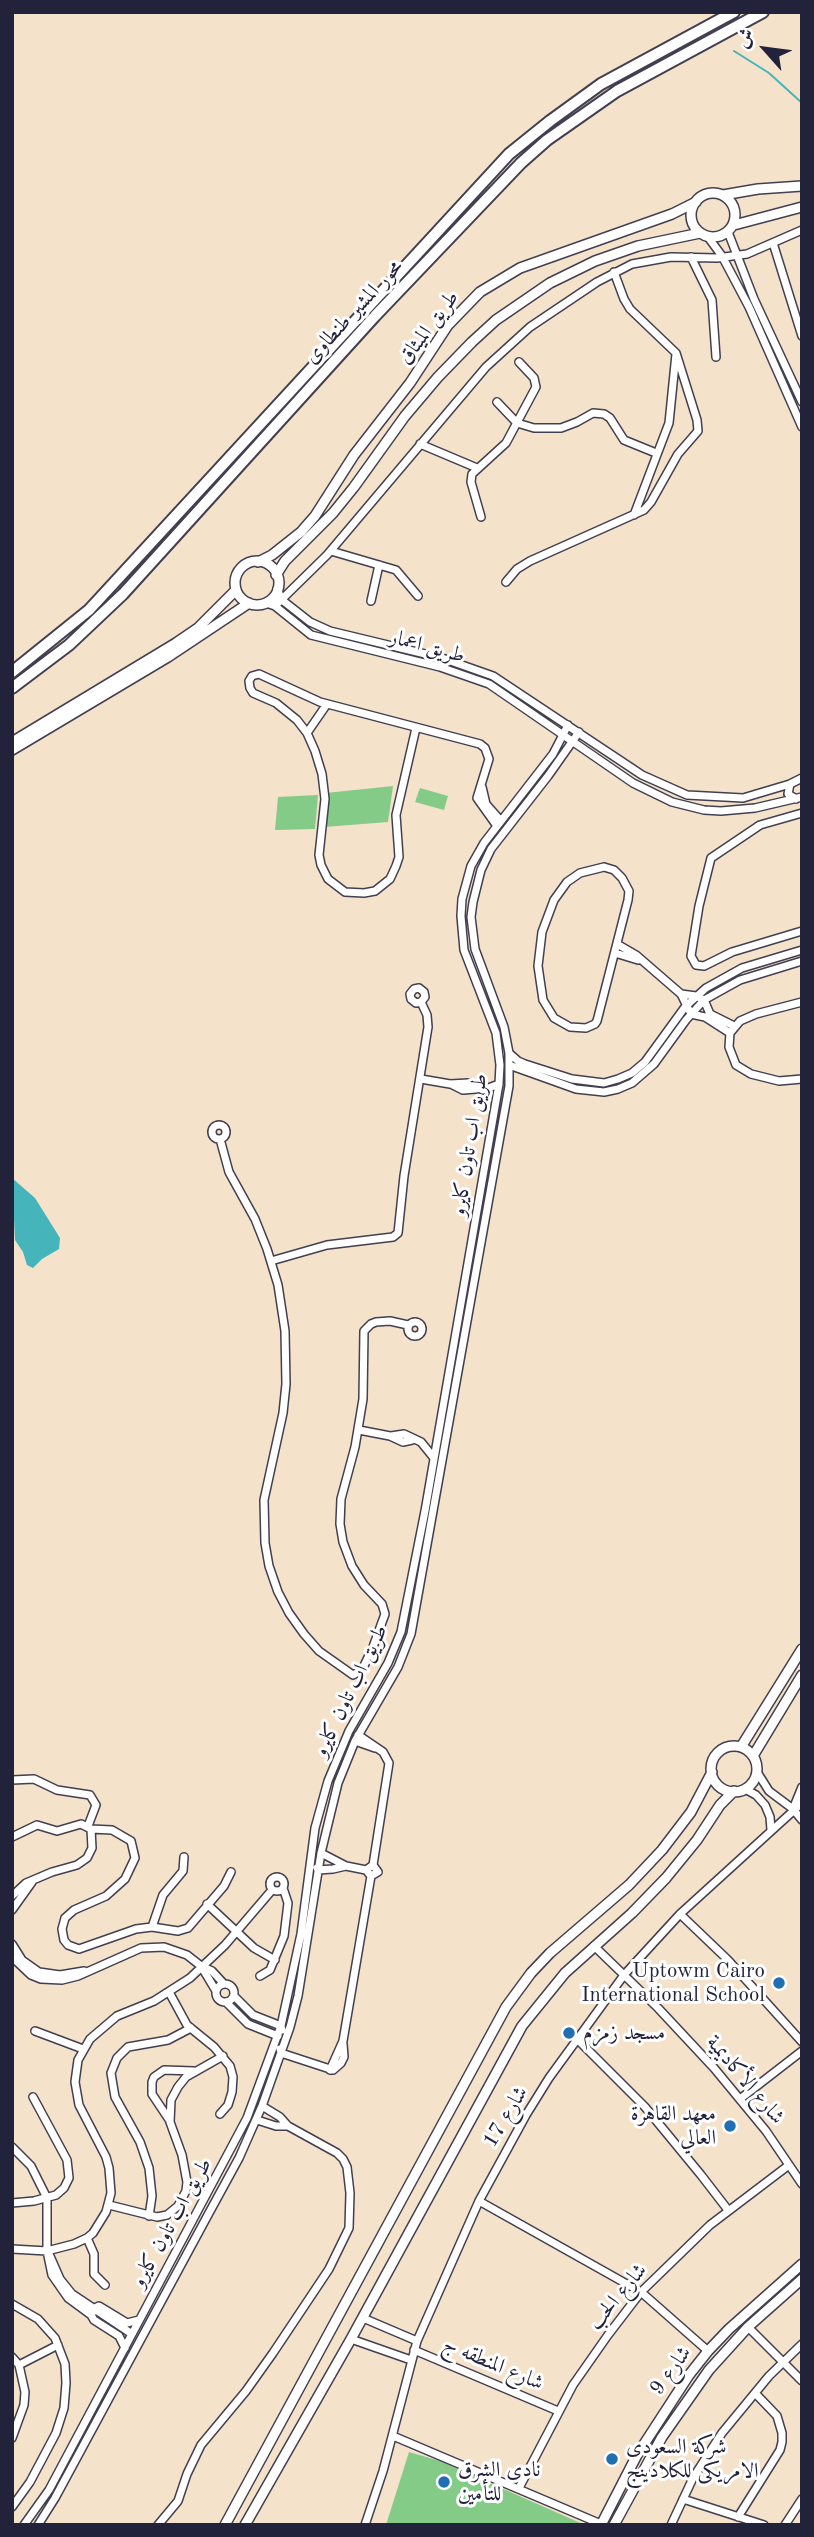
<!DOCTYPE html>
<meta charset="utf-8">
<style>
body{margin:0}
#map{position:relative;width:814px;height:2537px;overflow:hidden;background:#f4e2ca;font-family:"Old Standard TT",Amiri,serif}
canvas{display:block}
.frame{position:absolute;inset:0;border:14px solid #22223b;pointer-events:none}
.north{position:absolute;left:730px;top:14px;width:70px;height:70px;-webkit-text-stroke:5px #fff;paint-order:stroke;rotate:298deg;font-size:19px;font-weight:700;line-height:28px;text-align:center;color:#22223b}
.north::after{content:'';display:block;margin:auto;width:24px;height:32px;background:#22223b;clip-path:polygon(50% 0,100% 100%,50% 72%,0 100%)}
</style>
<div id="map">
<canvas width="814" height="2537"></canvas>
<div class="frame"></div>
<div class="north">ش</div>
</div>
<script>
const c = document.querySelector('canvas').getContext('2d');
c.lineJoin = 'round';
function fillPath(path, color) {
  c.fillStyle = color;
  c.fill(path, 'evenodd');
}
function toPath(rows) {
  const path = new Path2D();
  for (const r of rows) {
    if (r.length === 3) {
      path.moveTo(r[0] + r[2], r[1]);
      path.arc(r[0], r[1], r[2], 0, 2 * Math.PI);
      continue;
    }
    path.moveTo(r[0], r[1]);
    for (let i = 2; i < r.length; i += 2) path.lineTo(r[i], r[i + 1]);
  }
  return path;
}
function stroke(path, color, width, dash) {
  c.strokeStyle = color;
  c.lineWidth = width;
  c.lineCap = dash ? 'butt' : 'round';
  c.setLineDash(dash || []);
  c.stroke(path);
}
function drawText(font, color, halo, rows, align = 'center') {
  c.font = font + ' "Old Standard TT",Amiri,serif';
  c.lineWidth = 6;
  c.setLineDash([]);
  c.textBaseline = 'middle';
  c.strokeStyle = halo;
  c.fillStyle = color;
  for (const [text, x, y, turn = 0] of rows) {
    c.save();
    c.translate(x, y);
    c.rotate((+turn || 0) * Math.PI / 180);
    c.textAlign = isNaN(turn) ? turn : align;
    if (halo) c.strokeText(text, 0, 0);
    c.fillText(text, 0, 0);
    c.restore();
  }
}
fillPath(toPath([
 [393,786,388,822,324,827,326,793],
 [420,788,448,796,444,810,415,802],
 [318,795,315,829,275,830,278,797],
 [409,2452,440,2461,585,2525,386,2525]
]), '#83cb87');
fillPath(toPath([
 [12,1178,35,1198,60,1238,59,1249,42,1259,33,1268,27,1265,23,1252,15,1240]
]), '#45b5bb');
stroke(toPath([
 [734,51,769,73,802,103]
]), '#45b5bb', 2);
const minor = toPath([
 [728,232,754,299,802,402],
 [708,237,722,256,749,307,802,427],
 [773,243,802,336],
 [691,257,712,300,716,357],
 [497,402,517,423,534,428,561,428,577,422,593,413,604,414,610,418,624,440,656,453],
 [420,444,477,468],
 [634,515,669,423,676,354],
 [481,517,471,482,472,474,506,443,536,387,534,378,519,362],
 [331,551,396,570,418,596],
 [506,582,517,569,530,561,644,510,651,502,678,454,698,431,697,420,676,353,630,309,624,299,614,272],
 [277,589,282,600,310,622,330,631,442,658,493,676,642,775,687,795,743,798,790,784,802,778],
 [371,601,379,565],
 [266,603,275,606,311,635,440,667,489,684,633,783,672,802,704,810,721,811,755,808,802,797],
 [275,606,327,555,486,367,530,327,597,282,632,264,671,257,717,258,747,254,802,230],
 [416,728,396,815,399,857,396,866,390,879,375,891,364,893,345,892,328,879,321,865,319,855,325,799,322,774,315,751,307,733,297,720,276,703,253,693,250,688,249,681,252,676,259,674,320,702,480,744,485,748,489,759,477,798,497,826],
 [307,733,327,704],
 [790,784,788,794,796,799],
 [482,787,486,804,501,821],
 [802,813,760,825,711,858,699,906,691,956,696,965,704,966,732,952,802,931],
 [604,867,614,870,622,878,629,891,628,900,597,1021,595,1024,586,1028,570,1027,554,1018,543,1000,538,966,542,932,554,900,567,882,580,873,604,867],
 [617,944,636,955,681,994,691,1014,705,1017,730,1033],
 [615,953,638,960],
 [681,994,696,996,704,1000,710,1014,734,1026],
 [802,1002,756,1014,740,1021,730,1033,729,1047,736,1065,751,1074,779,1081,802,1079],
 [509,1053,518,1061,525,1064,572,1079,604,1083,618,1079,632,1073,645,1062,685,1007,706,988,742,968,802,950],
 [509,1065,576,1089,604,1092,618,1089,632,1083,654,1064,686,1020,704,1000,740,980,802,961],
 [421,1079,450,1084,468,1083,483,1090,499,1084],
 [451,1084,463,1090,476,1089],
 [219,1132,7],
 [220,1139,229,1172,255,1219,267,1249,278,1285,285,1331,286,1384,283,1413,264,1500,265,1543,269,1566,278,1592,289,1613,304,1634,319,1651,353,1675,362,1670,373,1647,385,1614,382,1604,364,1585,352,1566,343,1542,340,1524,341,1499,355,1447,363,1399,364,1331,371,1324,376,1322,390,1321,408,1325],
 [271,1261,327,1245,393,1237,398,1233,404,1176,428,1027,427,1015,421,1002,425,997,424,992,419,988,414,989,410,994,411,999,416,1003,421,1002],
 [415,1329,7],
 [359,1430,390,1436,403,1442,412,1440],
 [391,1436,404,1434,421,1442,434,1458],
 [358,1735,383,1752,389,1763,373,1865],
 [355,1741,375,1748],
 [757,1772,769,1791,793,1809,802,1820],
 [12,1780,34,1779,57,1790,90,1795,96,1805,88,1826],
 [745,1789,756,1795,765,1805,770,1817,771,1830],
 [793,1809,802,1787],
 [12,1837,37,1825,57,1831,81,1824,91,1829,112,1830,131,1841,135,1858,125,1879,106,1896,74,1910,65,1918,62,1929,64,1940,68,1945,79,1949,136,1929,152,1927,178,1931,188,1928,224,1886,231,1872],
 [321,1853,346,1866,366,1870],
 [317,1868,318,1870,333,1869,346,1866],
 [277,1884,7],
 [12,1896,26,1883,52,1872,77,1865,87,1858,92,1848,91,1829],
 [207,1904,254,1948,275,1960],
 [12,1910,32,1882],
 [680,1914,728,1960,802,2042],
 [152,1927,163,1895,183,1871,184,1857],
 [12,1944,22,1960,39,1972,60,1975,84,1971],
 [594,1946,658,2008,714,2068,766,2131,802,2184],
 [12,1957,31,1975,41,1979,62,1980,78,1976,141,1948,164,1947,187,1955,201,1966,212,1971,224,1984],
 [201,1966,216,1991],
 [260,1976,270,1970,284,1936,288,1903,283,1888],
 [225,1993,9],
 [169,1992,187,2025,214,2047,230,2066,233,2077,232,2092,228,2105,220,2114],
 [234,1996,253,2015,281,2026,282,2030],
 [226,2002,248,2024,278,2036],
 [35,2031,83,2049],
 [577,2039,645,2107,701,2175,728,2210],
 [280,2049,281,2053,333,2070,341,2063,344,2057,343,2044],
 [330,2070,343,2041,371,1876,378,1872,373,1865,366,1870,371,1876],
 [740,2099,802,2051],
 [257,2120,276,2126,288,2126],
 [170,2121,152,2094,152,2082,154,2077,164,2070,194,2071],
 [12,2147,31,2166,47,2198,47,2251,52,2275,68,2298,91,2315],
 [479,2201,641,2292,708,2351],
 [12,2203,34,2201,56,2195,64,2188,69,2178,67,2160,33,2097],
 [109,2205,157,2217,167,2215,178,2206,186,2191,187,2182,182,2155,170,2122,171,2100,178,2087,186,2077,223,2056],
 [149,2216,152,2196,149,2168,140,2142,115,2097,111,2073,117,2058,128,2047,168,2040,191,2028],
 [87,2238,94,2254,94,2274,105,2285],
 [12,2249,47,2251,74,2244,87,2238,93,2233,106,2212,111,2193,109,2168,106,2157,79,2105,75,2082,78,2060,90,2039,117,2016,154,2001,190,1978,225,1945,272,1890],
 [49,2254,60,2279,72,2294,132,2334],
 [12,2304,38,2319,55,2338,65,2364,66,2383,64,2408,56,2433,30,2482,12,2507],
 [363,2318,417,2341],
 [748,2327,802,2381],
 [351,2339,411,2360],
 [125,2348,119,2336,94,2320,91,2315,95,2308,99,2306,127,2323,139,2320],
 [414,2350,558,2411],
 [12,2357,19,2365,25,2392,24,2405,12,2438],
 [19,2365,58,2345],
 [393,2436,601,2524],
 [519,2488,573,2385,608,2335,641,2292,710,2225,789,2165],
 [683,2499,764,2525],
 [738,2517,780,2450,782,2442,782,2433,777,2416,755,2393],
 [24,2525,49,2490,247,2118,281,2026,301,1934,315,1828,328,1781,349,1731,388,1663,401,1632,425,1511,499,1084,500,1065,496,1033,464,950,461,916,462,899,471,866,484,843,553,754,568,725],
 [38,2525,55,2498,209,2213,239,2158,262,2106,290,2027,298,1996,321,1853,338,1783,355,1741,398,1667,411,1634,509,1086,509,1053,504,1027,475,949,471,917,473,902,481,870,491,849,548,776,579,732],
 [158,2525,178,2501,187,2474,201,2445,246,2391,273,2353,329,2269,349,2228,350,2193,347,2167,343,2159,337,2153,288,2126,280,2117,262,2106],
 [365,2525,383,2471,417,2341,479,2201,526,2115,549,2078,624,1975,680,1914,802,1803],
 [671,2525,693,2478,722,2433,769,2376,802,2344],
 [785,2525,802,2499]
]);
const major = toPath([
 [713,215,22],
 [723,195,758,189,802,186],
 [734,225,802,207],
 [257,583,22],
 [258,562,272,555,301,532,315,516,354,455,410,383,448,325,480,292,520,268,672,214,696,202],
 [276,575,285,561,333,513,354,487,405,416,438,377,472,342,496,320,550,283,595,261,638,246,700,233],
 [12,742,176,643,198,628,236,590],
 [12,750,168,657,249,603],
 [734,1769,23],
 [741,1747,802,1649],
 [753,1756,802,1675],
 [225,2525,506,2007,531,1973,550,1953,629,1885,662,1850,691,1812,712,1772],
 [245,2525,351,2339,522,2026,565,1973,632,1913,666,1878,697,1840,720,1805,734,1791],
 [601,2525,637,2455,689,2375,708,2351,729,2329,802,2264],
 [614,2525,662,2437,709,2370,748,2327,802,2279]
]);
const highway = toPath([
 [12,672,89,610,509,154,550,121,601,84,734,12],
 [12,688,69,645,123,594,375,316,521,163,547,140,617,91,763,12]
]);
stroke(minor, '#423f50', 10);
stroke(major, '#423f50', 12);
stroke(highway, '#423f50', 14);
stroke(minor, '#fff', 7);
stroke(major, '#fff', 9);
stroke(highway, '#fff', 10);
for (const [x, y, r, color] of [
 [779,1983,7,"#1f6fb2"],
 [569,2033,7,"#1f6fb2"],
 [730,2126,7,"#1f6fb2"],
 [612,2459,7,"#1f6fb2"],
 [444,2482,7,"#1f6fb2"]
]) {
  const dot = new Path2D();
  dot.arc(x, y, r, 0, 2 * Math.PI);
  c.fillStyle = color;
  c.fill(dot);
  stroke(dot, '#fff', 2.5);
}
drawText('21px', '#22223b', '#fff', [
 ["محور المشير طنطاوى",354,312,-47],
 ["طريق الميثاق",429,328,-53],
 ["طريق اعمار",427,647,15],
 ["طريق اب تاون كايرو",470,1145,-81],
 ["طريق اب تاون كايرو",351,1691,-64],
 ["شارع الأكاديمية",745,2080,50],
 ["شارع 17",506,2117,-59],
 ["طريق اب تاون كايرو",172,2223,-61],
 ["شارع الحب",618,2297,-50],
 ["شارع المنطقه ج",493,2364,23],
 ["شارع 9",671,2371,-54]
]);
drawText('21px', '#22223b', '#fff', [
 ["Uptowm Cairo",765,1971,"right"],
 ["International School",765,1995,"right"],
 ["مسجد زمزم",583,2033],
 ["معهد القاهرة",716,2114,"right"],
 ["العالي",716,2138,"right"],
 ["شركة السعودى",626,2447],
 ["الامريكى للكلادينج",626,2471],
 ["نادى الشرق",458,2470],
 ["للتأمين",458,2494]
], 'left');
</script>
